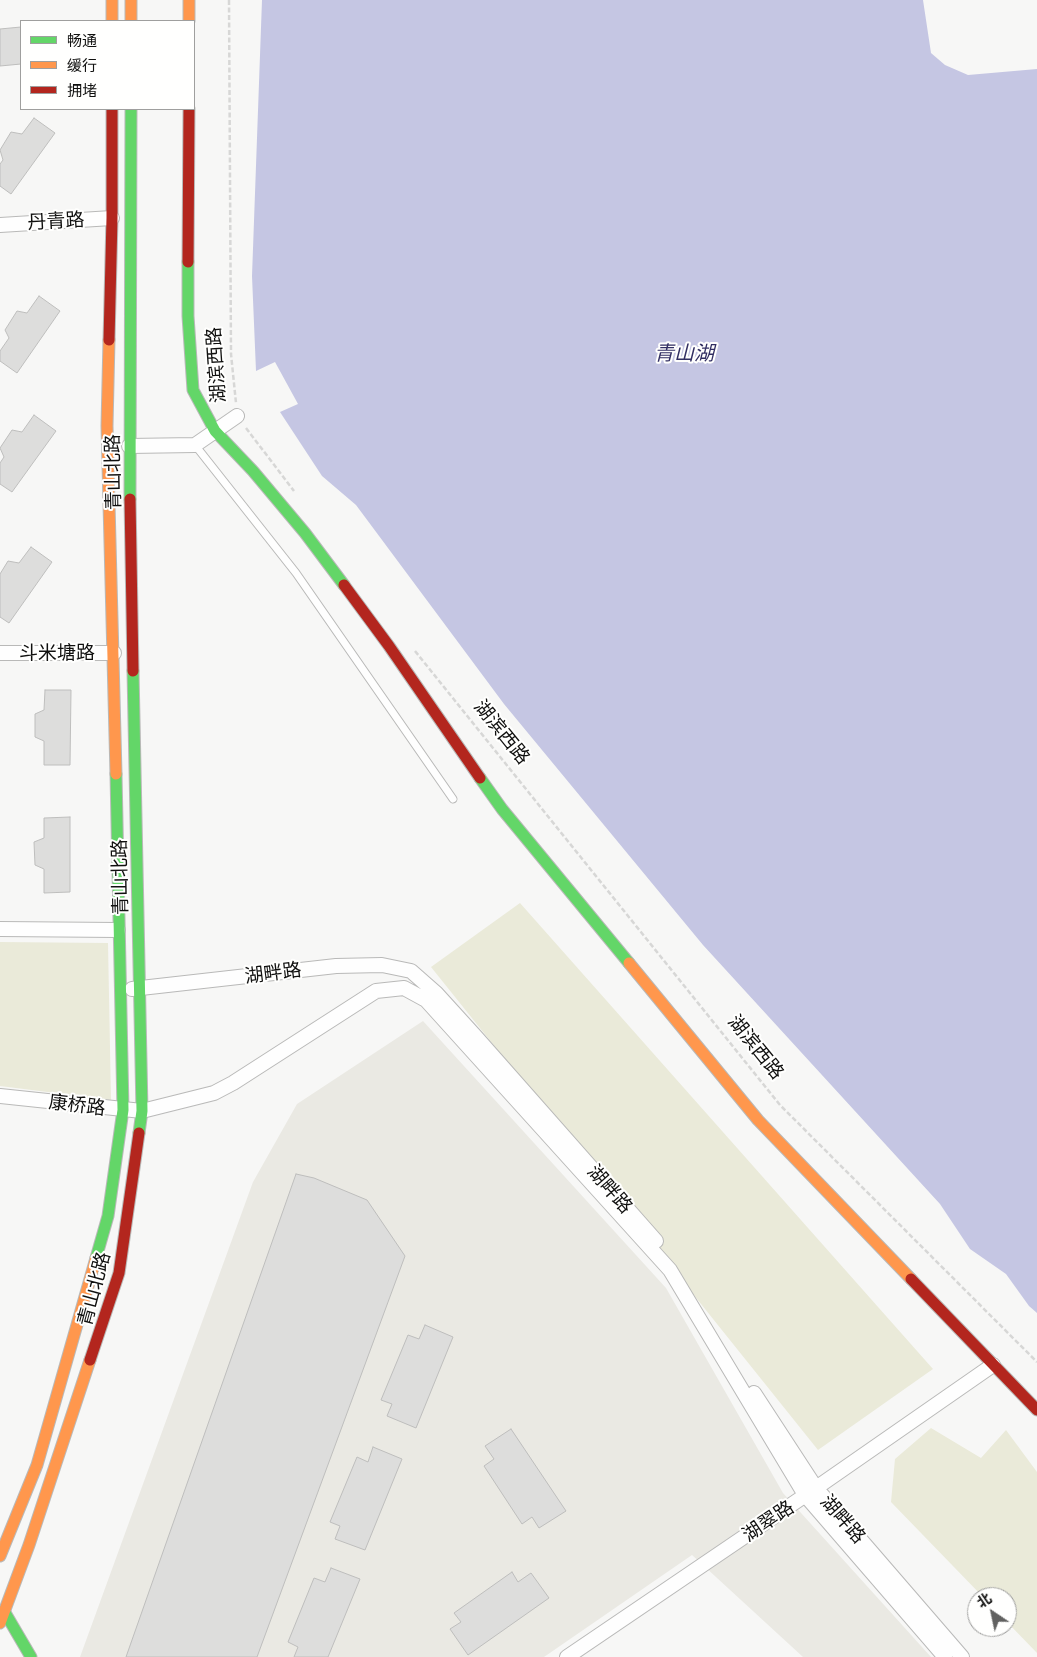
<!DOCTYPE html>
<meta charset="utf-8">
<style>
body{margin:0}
#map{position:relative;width:1037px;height:1657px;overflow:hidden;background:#f7f7f6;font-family:"Exo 2","Noto Sans SC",sans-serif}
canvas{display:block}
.legend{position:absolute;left:20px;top:20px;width:175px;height:90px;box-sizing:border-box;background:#fffffe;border:1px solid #9f9f9e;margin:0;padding:6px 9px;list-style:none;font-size:15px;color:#10100f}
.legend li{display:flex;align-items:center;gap:10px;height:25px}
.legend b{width:25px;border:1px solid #9f9f9e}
.north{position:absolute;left:967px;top:1587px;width:50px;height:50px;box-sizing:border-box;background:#fffffe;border:1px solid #9f9f9e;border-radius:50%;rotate:326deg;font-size:14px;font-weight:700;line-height:20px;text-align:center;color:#10100f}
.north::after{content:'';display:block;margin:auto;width:18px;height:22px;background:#616160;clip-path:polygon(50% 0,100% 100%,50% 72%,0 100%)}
</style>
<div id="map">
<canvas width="1037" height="1657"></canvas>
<ul class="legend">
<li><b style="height:6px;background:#63d668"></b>畅通</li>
<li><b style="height:6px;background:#ff974d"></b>缓行</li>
<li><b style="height:6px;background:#b3261e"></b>拥堵</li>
</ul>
<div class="north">北</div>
</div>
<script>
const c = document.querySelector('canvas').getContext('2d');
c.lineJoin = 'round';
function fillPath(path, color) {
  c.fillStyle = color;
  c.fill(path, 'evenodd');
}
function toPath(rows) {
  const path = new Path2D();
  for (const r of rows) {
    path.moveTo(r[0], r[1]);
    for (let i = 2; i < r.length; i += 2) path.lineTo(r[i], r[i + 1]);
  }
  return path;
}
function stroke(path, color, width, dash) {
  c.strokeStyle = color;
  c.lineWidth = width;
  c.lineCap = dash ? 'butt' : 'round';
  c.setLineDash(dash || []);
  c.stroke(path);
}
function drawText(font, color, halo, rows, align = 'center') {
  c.font = font + ' "Exo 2","Noto Sans SC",sans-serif';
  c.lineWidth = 4;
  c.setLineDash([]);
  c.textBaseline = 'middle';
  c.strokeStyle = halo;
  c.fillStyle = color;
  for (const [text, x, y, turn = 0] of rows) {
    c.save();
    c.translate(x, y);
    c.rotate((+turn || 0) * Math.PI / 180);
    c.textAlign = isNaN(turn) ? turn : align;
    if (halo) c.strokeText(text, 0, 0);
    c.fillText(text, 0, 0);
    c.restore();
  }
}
fillPath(toPath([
 [423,1021,666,1288,783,1493,931,1657,803,1657,692,1555,544,1657,80,1657,253,1182,297,1104]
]), '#eae9e3');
fillPath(toPath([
 [520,903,933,1369,818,1450,431,967],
 [0,942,108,943,111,1100,0,1086],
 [931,1428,981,1458,1006,1430,1037,1472,1037,1653,1007,1622,1007,1597,983,1597,891,1502,895,1459]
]), '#eaead9');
fillPath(toPath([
 [262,0,923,0,931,53,945,65,968,75,1037,69,1037,1313,1029,1306,1006,1274,970,1249,940,1204,703,945,504,704,356,505,322,476,280,412,298,404,275,362,256,371,252,276]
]), '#c5c6e3');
const building = toPath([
 [21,27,21,64,0,66,0,29,21,27],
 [34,118,55,133,11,194,0,186,0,164,3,160,0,150,11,132,22,134,34,118],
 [39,296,60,311,17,373,0,361,0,351,9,338,5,330,17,311,27,313,39,296],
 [34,415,56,431,12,492,0,484,0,463,4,457,0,448,12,430,22,432,34,415],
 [31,547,52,562,9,623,0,617,0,574,8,561,19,563,31,547],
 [45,690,71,690,70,765,44,765,44,741,35,737,35,714,44,710,45,690],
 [70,817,70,892,44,893,44,869,35,865,34,842,44,838,44,818,70,817],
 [296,1174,314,1178,367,1200,405,1256,257,1657,126,1657,296,1174],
 [425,1325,453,1337,416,1428,387,1416,392,1404,381,1400,408,1335,419,1339,425,1325],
 [511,1429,566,1511,539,1528,532,1517,522,1524,484,1466,494,1459,485,1446,511,1429],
 [373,1447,402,1459,365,1550,335,1539,340,1526,330,1522,357,1457,368,1462,373,1447],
 [331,1568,360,1579,328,1657,294,1657,298,1647,288,1642,314,1578,325,1582,331,1568],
 [512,1572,518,1582,531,1573,549,1598,468,1655,450,1629,461,1622,454,1613,512,1572]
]);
fillPath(building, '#dddddc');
stroke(building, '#bebebd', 1);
const lane = toPath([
 [195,445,296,573,453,799]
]);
const street = toPath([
 [0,225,112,218],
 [129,446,195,445,237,416],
 [0,653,114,653],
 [0,929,118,930],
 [132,989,336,966,382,965,411,971,436,993,476,1037,656,1241],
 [0,1096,142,1111,214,1093,233,1083,376,991,404,988,426,1000,670,1270,805,1495,945,1657],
 [754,1393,816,1488,962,1657],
 [567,1657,816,1488,993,1365]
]);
const fast = toPath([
 [188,262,188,316,193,390,215,431,253,471,305,533,344,585],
 [130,499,131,109],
 [133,671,142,1111,139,1133],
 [480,778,502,809,629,963],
 [96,1258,108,1216,123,1110,116,774],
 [4,1611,31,1657]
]);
const slow = toPath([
 [112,0,112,21],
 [131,0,131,21],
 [189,0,189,21],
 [109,340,107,426,116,774],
 [629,963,758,1120,911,1279],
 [0,1556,37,1465,96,1258],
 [0,1623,29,1545,90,1360]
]);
const jam = toPath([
 [188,262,189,109],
 [109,340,112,218,112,109],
 [130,499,133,671],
 [344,585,389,646,480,778],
 [911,1279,1037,1410],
 [90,1360,119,1273,139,1133]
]);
stroke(lane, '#b9b9b8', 9);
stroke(street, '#b9b9b8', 16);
stroke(fast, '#b9b9b8', 13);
stroke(slow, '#b9b9b8', 13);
stroke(jam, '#b9b9b8', 13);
stroke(toPath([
 [229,0,231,354,236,403],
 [246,428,294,491],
 [415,651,780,1105,1037,1362]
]), '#d7d7d6', 2.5, [5, 2.5]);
stroke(lane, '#fefefe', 7);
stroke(street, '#fefefe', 14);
stroke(fast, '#63d668', 11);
stroke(slow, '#ff974d', 11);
stroke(jam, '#b3261e', 11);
drawText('19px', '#10100f', '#fffffe', [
 ["丹青路",56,221,-3],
 ["湖滨西路",216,365,-94],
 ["青山北路",113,472,-91],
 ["斗米塘路",57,653],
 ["湖滨西路",502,732,51],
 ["青山北路",120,877,-91],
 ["湖畔路",273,973,-7],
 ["湖滨西路",756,1047,51],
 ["康桥路",77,1105,7],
 ["湖畔路",610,1189,49],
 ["青山北路",94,1289,-75],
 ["湖畔路",843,1519,49],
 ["湖翠路",768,1521,-34]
]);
drawText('italic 20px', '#312e62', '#fffffe', [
 ["青山湖",684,353]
]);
</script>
